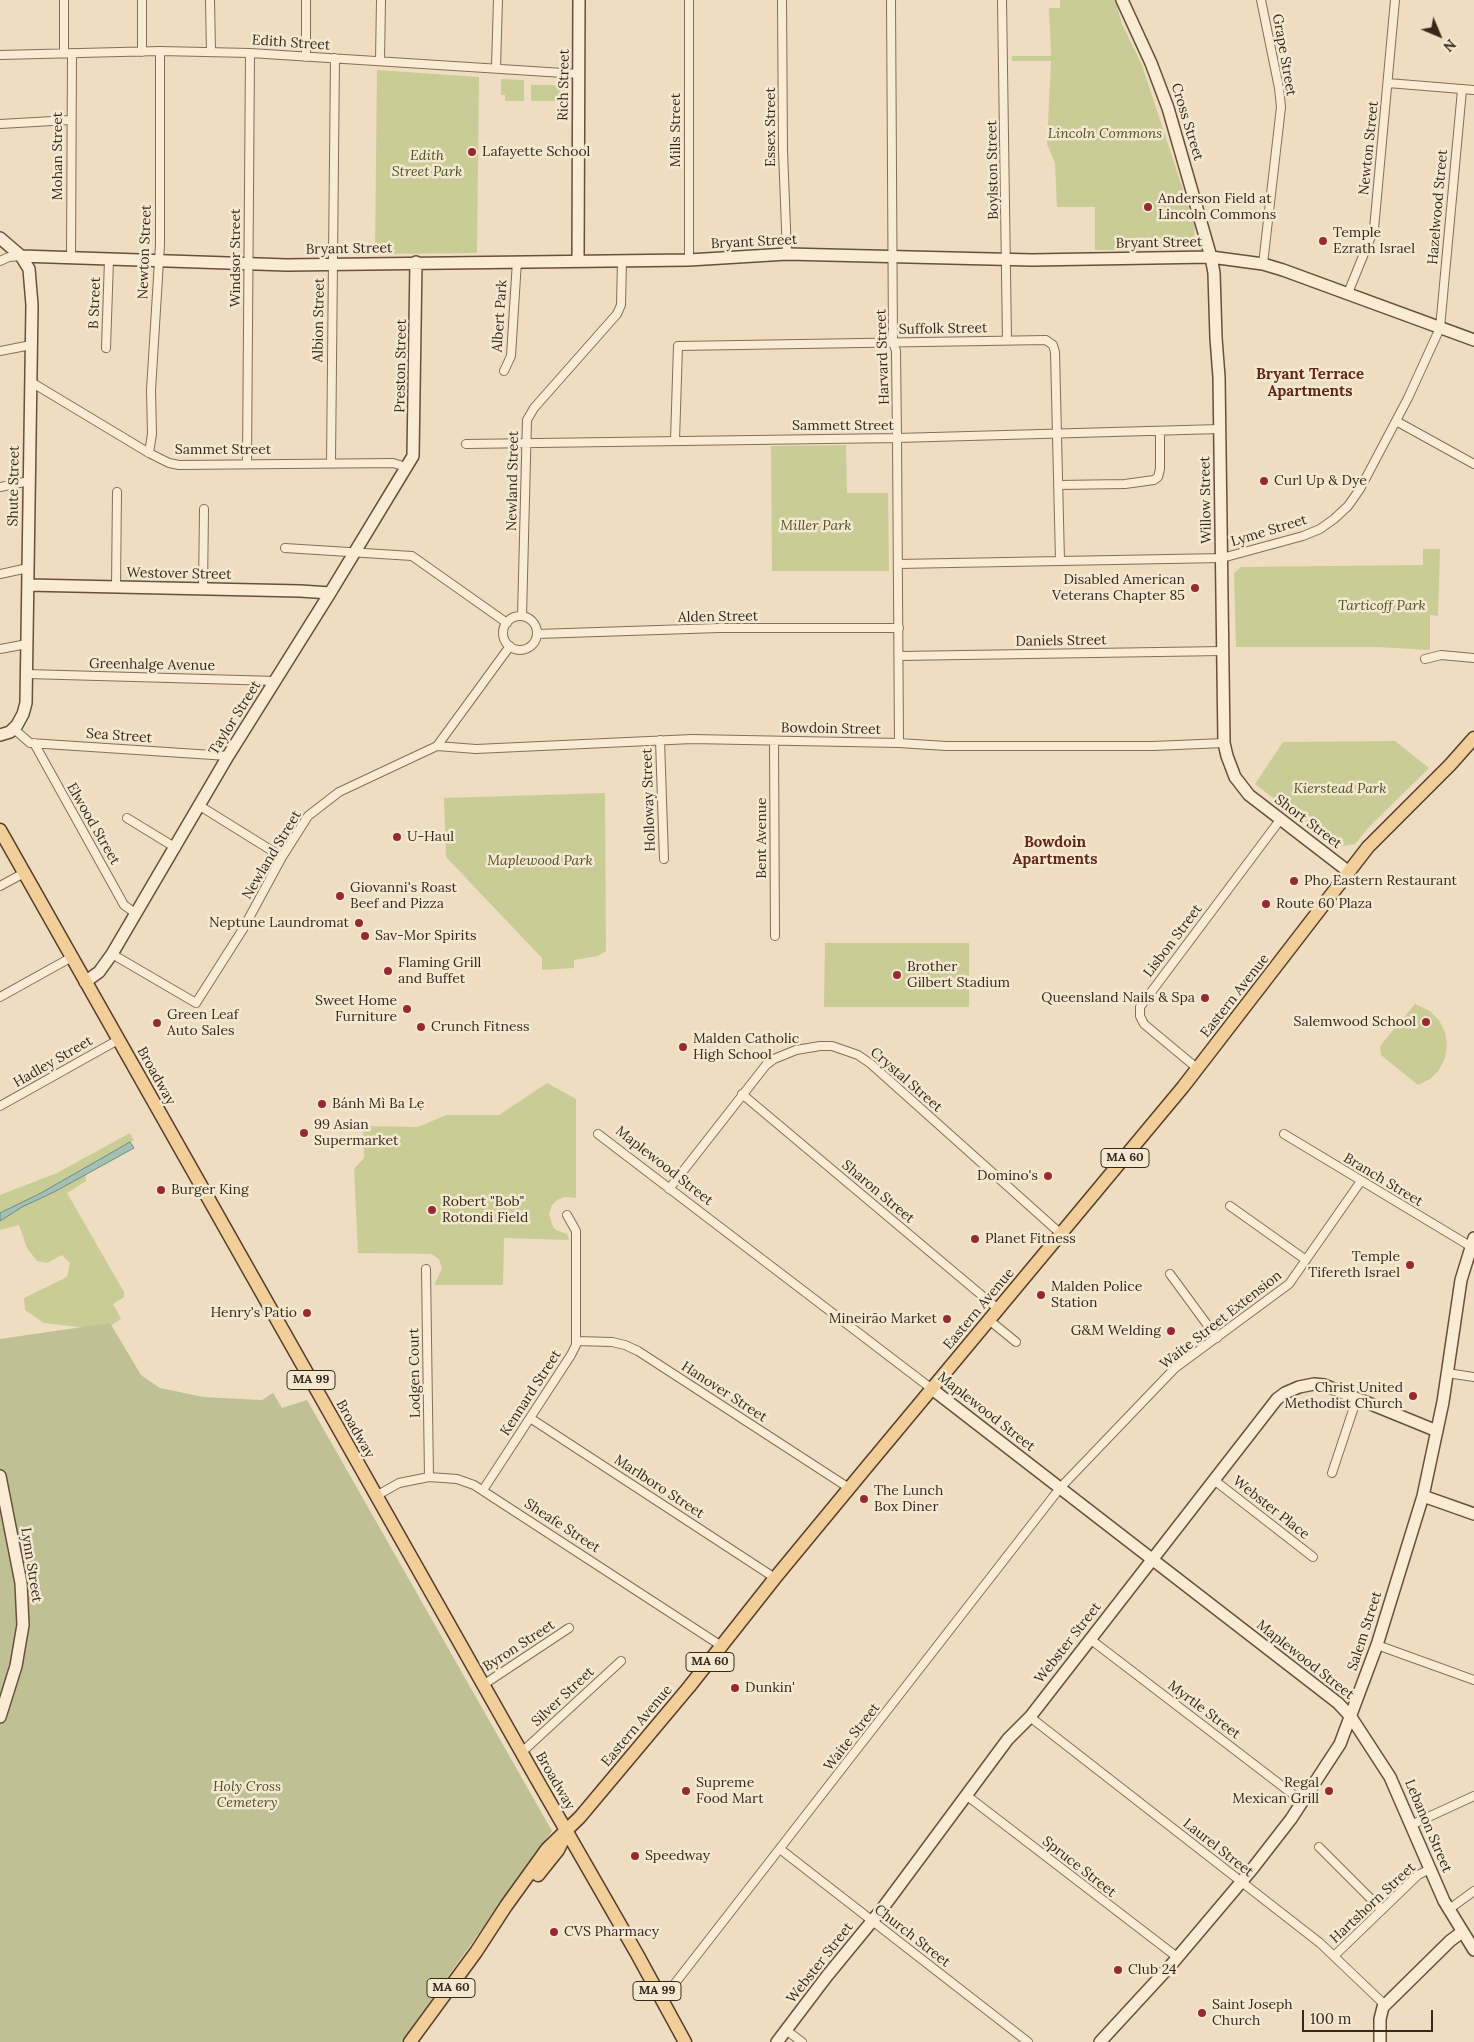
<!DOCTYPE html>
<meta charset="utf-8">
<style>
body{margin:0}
#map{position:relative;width:1474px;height:2042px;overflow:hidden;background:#eeddc1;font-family:Lora,serif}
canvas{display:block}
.north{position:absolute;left:1414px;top:10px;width:50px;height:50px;-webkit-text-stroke:4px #f5e8d1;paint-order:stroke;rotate:135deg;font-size:14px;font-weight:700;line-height:20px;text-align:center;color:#37281d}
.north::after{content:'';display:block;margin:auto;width:18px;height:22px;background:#37281d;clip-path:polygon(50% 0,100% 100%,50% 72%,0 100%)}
.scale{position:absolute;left:1302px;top:2010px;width:131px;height:22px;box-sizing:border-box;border:2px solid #37281d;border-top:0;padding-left:6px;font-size:15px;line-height:18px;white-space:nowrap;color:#37281d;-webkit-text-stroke:4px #f5e8d1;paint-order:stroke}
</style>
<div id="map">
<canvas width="1474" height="2042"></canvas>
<div class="north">N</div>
<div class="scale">100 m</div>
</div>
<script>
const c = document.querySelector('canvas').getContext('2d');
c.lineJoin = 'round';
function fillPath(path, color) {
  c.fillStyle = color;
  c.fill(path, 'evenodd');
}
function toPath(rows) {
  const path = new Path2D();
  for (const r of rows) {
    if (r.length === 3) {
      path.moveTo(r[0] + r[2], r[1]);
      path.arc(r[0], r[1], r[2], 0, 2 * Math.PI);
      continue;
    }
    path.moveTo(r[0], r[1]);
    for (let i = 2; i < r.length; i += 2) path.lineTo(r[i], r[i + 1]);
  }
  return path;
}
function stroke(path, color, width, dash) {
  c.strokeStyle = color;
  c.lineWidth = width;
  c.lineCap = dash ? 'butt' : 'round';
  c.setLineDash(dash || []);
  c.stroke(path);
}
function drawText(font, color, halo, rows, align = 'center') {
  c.font = font + ' Lora,serif';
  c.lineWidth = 5;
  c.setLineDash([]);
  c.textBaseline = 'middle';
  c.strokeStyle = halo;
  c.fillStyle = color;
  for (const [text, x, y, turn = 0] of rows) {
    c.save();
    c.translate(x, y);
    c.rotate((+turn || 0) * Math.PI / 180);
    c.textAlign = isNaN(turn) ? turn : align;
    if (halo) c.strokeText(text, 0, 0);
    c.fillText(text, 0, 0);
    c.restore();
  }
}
fillPath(toPath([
 [1060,0,1115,0,1122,24,1142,65,1195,226,1194,237,1185,247,1176,249,1095,250,1095,207,1057,207,1055,163,1047,144,1051,61,1012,61,1012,56,1051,56,1049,8,1060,8],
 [377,70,479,77,477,253,375,254],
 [501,79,524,80,524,101,505,101,505,95,501,95],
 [531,85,560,85,560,101,531,101],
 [846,445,847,493,888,493,889,571,772,571,771,446],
 [1423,549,1440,549,1438,616,1430,615,1430,650,1378,647,1236,647,1234,573,1241,567,1423,565],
 [1395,741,1429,768,1369,827,1355,844,1337,847,1255,784,1283,742],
 [605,793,606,951,598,956,574,960,574,968,542,970,542,958,446,857,444,798],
 [825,943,969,943,969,1007,824,1007],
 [1415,1004,1430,1011,1439,1020,1445,1032,1447,1045,1445,1058,1439,1070,1430,1079,1418,1085,1381,1055,1380,1046],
 [547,1083,576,1099,576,1198,565,1197,557,1200,552,1205,549,1214,553,1227,556,1230,567,1234,569,1240,504,1238,503,1285,434,1285,442,1269,439,1259,431,1254,358,1253,354,1169,364,1158,363,1126,418,1127,446,1115,499,1115],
 [130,1133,134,1140,86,1168,86,1181,67,1193,124,1292,124,1297,113,1304,121,1319,104,1330,44,1323,25,1310,24,1298,67,1277,70,1263,62,1255,47,1263,37,1261,27,1248,19,1225,0,1230,0,1195,57,1173]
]), '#cacc95');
fillPath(toPath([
 [110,1323,141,1375,160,1388,203,1397,262,1400,273,1393,282,1408,307,1400,552,1831,401,2042,0,2042,0,1339]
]), '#bfc194');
const water = toPath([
 [130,1142,134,1148,54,1192,22,1207,0,1221,0,1213,41,1193,130,1142]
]);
fillPath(water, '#a4c0b6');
stroke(water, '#6b8e83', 1);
const street = toPath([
 [64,0,64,53],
 [142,0,142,52],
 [210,0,211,52],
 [782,0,783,151,787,254],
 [891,0,893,342,896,351,897,438,899,743],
 [1002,0,1007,340],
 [1261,0,1279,88,1281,107,1263,264],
 [0,55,160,51,250,53,579,74],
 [306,57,306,0],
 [380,61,381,0],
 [496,67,498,0],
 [1388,83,1474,90],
 [0,124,70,120],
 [71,258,72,53],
 [689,260,689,0],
 [0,261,9,257,21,256],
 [1348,293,1374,229,1395,0],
 [106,348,109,260],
 [0,351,31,345],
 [504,371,511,356,517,261],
 [31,382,149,453,169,463,179,465,393,463,406,467],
 [1396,421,1474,464],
 [675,440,678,346,1046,340,1053,345,1055,352,1060,561],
 [466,444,897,438,1220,429],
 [149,453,152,434,151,390,160,245,160,51],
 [331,462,335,58],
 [247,463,250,53],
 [1058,485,1125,484,1154,480,1158,477,1160,469,1160,432],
 [0,487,29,481],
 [285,548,412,556,507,623],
 [898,564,1222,558,1303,536,1320,529,1334,519,1348,506,1360,489,1408,398,1440,328,1462,90],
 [0,574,28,568],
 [116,587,117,492],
 [203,590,204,509],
 [522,616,527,420,534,408,617,314,621,305,622,261],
 [520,633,17],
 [537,634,719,628,899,628],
 [0,649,27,644],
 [899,656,1223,651],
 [1425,659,1441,655,1474,658],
 [27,674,276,681],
 [14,729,30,743,228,756],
 [660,740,664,859],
 [774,741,775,936],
 [34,743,124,905,135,913],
 [437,746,476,749,692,739,899,743,946,746,1153,746,1224,743],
 [200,806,282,857],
 [127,818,176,848],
 [0,886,24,873],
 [112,954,196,1003,243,929,282,857,308,816,339,792,437,746,510,646],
 [0,997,72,957],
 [1198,1069,1144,1024,1140,1016,1140,1007,1280,820],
 [742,1094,998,1309],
 [0,1106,118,1040],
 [598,1134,932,1389],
 [1284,1134,1470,1246],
 [669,1189,766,1065,774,1059,796,1050,820,1046,832,1046,858,1055,871,1064,1061,1234],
 [1230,1206,1306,1260],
 [426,1269,429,1477],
 [1170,1274,1217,1338],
 [989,1320,1016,1342],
 [576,1341,612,1342,625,1345,638,1351,849,1488],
 [1447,1373,1474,1377],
 [530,1418,775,1578],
 [1332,1473,1357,1398],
 [1214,1480,1313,1557],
 [483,1490,571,1355,576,1345,576,1231,567,1215],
 [376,1496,399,1483,429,1477,457,1479,474,1485,723,1647],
 [1090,1639,1303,1802],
 [1377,1645,1474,1680],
 [483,1685,569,1628],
 [1030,1717,1320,1943,1385,2005],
 [522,1752,621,1661],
 [966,1795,1177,1957],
 [1411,1825,1474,1796],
 [1319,1847,1382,1910],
 [780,1849,1028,2042],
 [1448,1910,1474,1891],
 [1334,1956,1418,1875,1430,1869],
 [662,2000,1060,1488,1175,1368,1289,1284,1361,1181],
 [786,2030,802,2042]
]);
const secondary = toPath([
 [1122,0,1151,63,1168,108,1211,257,1214,273,1216,338,1219,377,1224,743,1227,756,1235,777,1249,795,1349,872],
 [0,238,21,256,29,269,32,305,26,703,23,714,17,725,10,732,0,735],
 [21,256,287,265,689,260,787,254,1032,260,1211,257,1263,264,1283,270,1474,340],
 [578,261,579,0],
 [28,585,300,591,330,593],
 [85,982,99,972,112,954,228,756,330,593,413,456,416,262],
 [932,1389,1338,1703,1351,1717,1390,1777,1444,1901,1474,1950],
 [0,1476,21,1583,23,1625,16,1666,0,1717],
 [1423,1496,1474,1514],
 [777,2042,827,1976,882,1909,1008,1739,1030,1717,1277,1399,1285,1393,1299,1387,1314,1384,1324,1385,1437,1431],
 [1100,2042,1171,1965,1253,1868,1291,1819,1340,1744,1377,1645,1423,1496,1443,1402,1461,1280,1474,1238],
 [1380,2042,1380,2019,1383,2007,1450,1941,1462,1932]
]);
const primary = toPath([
 [0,830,536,1778,637,1954,685,2042],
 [538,1875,558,1850,566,1834],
 [410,2042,476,1952,506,1906,547,1849,580,1817,689,1687,775,1578,865,1469,1183,1087,1368,847,1450,765,1474,738]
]);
stroke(street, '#876e59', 10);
stroke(secondary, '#694f3c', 14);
stroke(primary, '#553d2d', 15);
stroke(street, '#f9ebd4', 8);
stroke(secondary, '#f9ebd4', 11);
stroke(primary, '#f2cf98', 12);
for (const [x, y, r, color] of [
 [472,152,5,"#962932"],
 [1148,207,5,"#962932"],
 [1323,241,5,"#962932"],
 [1264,481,5,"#962932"],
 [1195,588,5,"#962932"],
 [397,837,5,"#962932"],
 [1294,881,5,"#962932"],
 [340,896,5,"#962932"],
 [1266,904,5,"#962932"],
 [359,923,5,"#962932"],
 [365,936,5,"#962932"],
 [388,971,5,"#962932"],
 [897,975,5,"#962932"],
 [1205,998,5,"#962932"],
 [407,1009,5,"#962932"],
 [1426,1022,5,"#962932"],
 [157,1023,5,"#962932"],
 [421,1027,5,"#962932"],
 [683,1047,5,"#962932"],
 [322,1104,5,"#962932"],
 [304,1133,5,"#962932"],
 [1048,1176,5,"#962932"],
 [161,1190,5,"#962932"],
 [432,1210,5,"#962932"],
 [975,1239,5,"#962932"],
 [1410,1265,5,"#962932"],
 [1041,1295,5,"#962932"],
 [307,1313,5,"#962932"],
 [947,1319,5,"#962932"],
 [1171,1331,5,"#962932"],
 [1413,1396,5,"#962932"],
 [864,1499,5,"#962932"],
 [735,1688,5,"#962932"],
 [686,1791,5,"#962932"],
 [1329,1791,5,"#962932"],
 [635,1856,5,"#962932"],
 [554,1932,5,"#962932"],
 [1118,1970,5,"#962932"],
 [1202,2013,5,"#962932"]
]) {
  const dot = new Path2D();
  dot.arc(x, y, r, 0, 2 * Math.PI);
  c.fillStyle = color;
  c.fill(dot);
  stroke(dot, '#f5e8d1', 2);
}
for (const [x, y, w] of [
 [1125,1158,48],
 [311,1380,48],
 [710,1662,48],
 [451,1988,48],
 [657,1991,48]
]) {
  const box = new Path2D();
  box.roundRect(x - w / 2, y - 9.5, w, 19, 4);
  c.fillStyle = '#f5e8d1';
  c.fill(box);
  stroke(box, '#37281d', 1);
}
drawText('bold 12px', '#37281d', null, [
 ["MA 60",1125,1158],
 ["MA 99",311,1380],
 ["MA 60",710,1662],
 ["MA 60",451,1988],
 ["MA 99",657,1991]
]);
drawText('14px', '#37281d', '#f5e8d1', [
 ["Edith Street",291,43,4],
 ["Grape Street",1284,55,80],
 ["Rich Street",564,85,-89],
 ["Cross Street",1187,122,73],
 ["Essex Street",771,127,-90],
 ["Mills Street",676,130,-90],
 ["Newton Street",1369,148,-84],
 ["Mohan Street",58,156,-90],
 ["Boylston Street",993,170,-91],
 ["Hazelwood Street",1438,207,-85],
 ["Bryant Street",754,242,-3],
 ["Bryant Street",1159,243,-1],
 ["Bryant Street",349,249,-1],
 ["Newton Street",145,252,-88],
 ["Windsor Street",236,258,-90],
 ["B Street",95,303,-88],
 ["Albert Park",500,316,-86],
 ["Albion Street",319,320,-89],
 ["Suffolk Street",943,329,-1],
 ["Harvard Street",883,357,-92],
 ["Preston Street",401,366,-89],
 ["Sammett Street",843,426],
 ["Sammet Street",223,450],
 ["Newland Street",513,481,-89],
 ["Shute Street",14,486,-89],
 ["Willow Street",1206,500,-91],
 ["Lyme Street",1269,531,-17],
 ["Westover Street",179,574,1],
 ["Alden Street",718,617,-1],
 ["Daniels Street",1061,641,-1],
 ["Greenhalge Avenue",152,665,1],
 ["Taylor Street",235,718,-58],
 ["Bowdoin Street",831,729,1],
 ["Sea Street",119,736,4],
 ["Holloway Street",649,800,-92],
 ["Short Street",1308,822,37],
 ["Elwood Street",93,824,60],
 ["Bent Avenue",762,838,-90],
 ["Newland Street",272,855,-59],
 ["Lisbon Street",1173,941,-53],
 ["Eastern Avenue",1235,996,-52],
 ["Hadley Street",53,1062,-30],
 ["Broadway",156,1076,61],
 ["Crystal Street",906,1080,41],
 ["Maplewood Street",664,1166,38],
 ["Branch Street",1383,1180,31],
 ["Sharon Street",878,1192,40],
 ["Eastern Avenue",979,1309,-50],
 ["Waite Street Extension",1221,1320,-38],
 ["Lodgen Court",415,1373,-91],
 ["Hanover Street",724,1392,33],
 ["Kennard Street",531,1393,-57],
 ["Maplewood Street",986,1412,38],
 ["Broadway",355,1429,61],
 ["Marlboro Street",659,1487,33],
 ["Webster Place",1271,1508,38],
 ["Sheafe Street",562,1526,33],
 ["Lynn Street",31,1565,81],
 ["Salem Street",1365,1631,-72],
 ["Webster Street",1068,1643,-52],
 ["Byron Street",519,1646,-33],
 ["Maplewood Street",1305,1660,38],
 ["Silver Street",563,1697,-43],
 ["Myrtle Street",1204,1710,37],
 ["Eastern Avenue",637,1726,-50],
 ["Waite Street",852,1737,-52],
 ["Broadway",555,1781,60],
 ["Lebanon Street",1428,1826,67],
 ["Laurel Street",1218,1848,38],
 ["Spruce Street",1079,1867,38],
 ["Hartshorn Street",1373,1903,-43],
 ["Church Street",912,1936,38],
 ["Webster Street",820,1963,-52]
]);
drawText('italic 14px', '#4b5323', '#f5e8d1', [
 ["Lincoln Commons",1105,134],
 ["Edith",427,156],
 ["Street Park",427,172],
 ["Miller Park",816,526],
 ["Tarticoff Park",1382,606],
 ["Kierstead Park",1340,789],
 ["Maplewood Park",540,861],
 ["Holy Cross",247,1787],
 ["Cemetery",247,1803]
]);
drawText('14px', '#37281d', '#f5e8d1', [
 ["Lafayette School",482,152],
 ["Anderson Field at",1158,199],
 ["Lincoln Commons",1158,215],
 ["Temple",1333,233],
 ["Ezrath Israel",1333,249],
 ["Curl Up & Dye",1274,481],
 ["Disabled American",1185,580,"right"],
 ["Veterans Chapter 85",1185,596,"right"],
 ["U-Haul",407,837],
 ["Pho Eastern Restaurant",1304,881],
 ["Giovanni's Roast",350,888],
 ["Beef and Pizza",350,904],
 ["Route 60 Plaza",1276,904],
 ["Neptune Laundromat",349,923,"right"],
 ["Sav-Mor Spirits",375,936],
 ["Flaming Grill",398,963],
 ["and Buffet",398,979],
 ["Brother",907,967],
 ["Gilbert Stadium",907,983],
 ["Queensland Nails & Spa",1195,998,"right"],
 ["Sweet Home",397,1001,"right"],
 ["Furniture",397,1017,"right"],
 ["Green Leaf",167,1015],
 ["Auto Sales",167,1031],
 ["Salemwood School",1416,1022,"right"],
 ["Crunch Fitness",431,1027],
 ["Malden Catholic",693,1039],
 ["High School",693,1055],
 ["Bánh Mì Ba Lẹ",332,1104],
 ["99 Asian",314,1125],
 ["Supermarket",314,1141],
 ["Domino's",1038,1176,"right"],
 ["Burger King",171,1190],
 ["Robert \"Bob\"",442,1202],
 ["Rotondi Field",442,1218],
 ["Planet Fitness",985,1239],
 ["Temple",1400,1257,"right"],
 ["Tifereth Israel",1400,1273,"right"],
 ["Malden Police",1051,1287],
 ["Station",1051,1303],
 ["Henry's Patio",297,1313,"right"],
 ["Mineirão Market",937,1319,"right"],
 ["G&M Welding",1161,1331,"right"],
 ["Christ United",1403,1388,"right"],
 ["Methodist Church",1403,1404,"right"],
 ["The Lunch",874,1491],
 ["Box Diner",874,1507],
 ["Dunkin'",745,1688],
 ["Supreme",696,1783],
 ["Food Mart",696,1799],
 ["Regal",1319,1783,"right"],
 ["Mexican Grill",1319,1799,"right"],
 ["Speedway",645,1856],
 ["CVS Pharmacy",564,1932],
 ["Club 24",1128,1970],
 ["Saint Joseph",1212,2005],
 ["Church",1212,2021]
], 'left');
drawText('bold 15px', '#64261c', '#f5e8d1', [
 ["Bryant Terrace",1310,375],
 ["Apartments",1310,392],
 ["Bowdoin",1055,843],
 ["Apartments",1055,860]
]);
</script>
